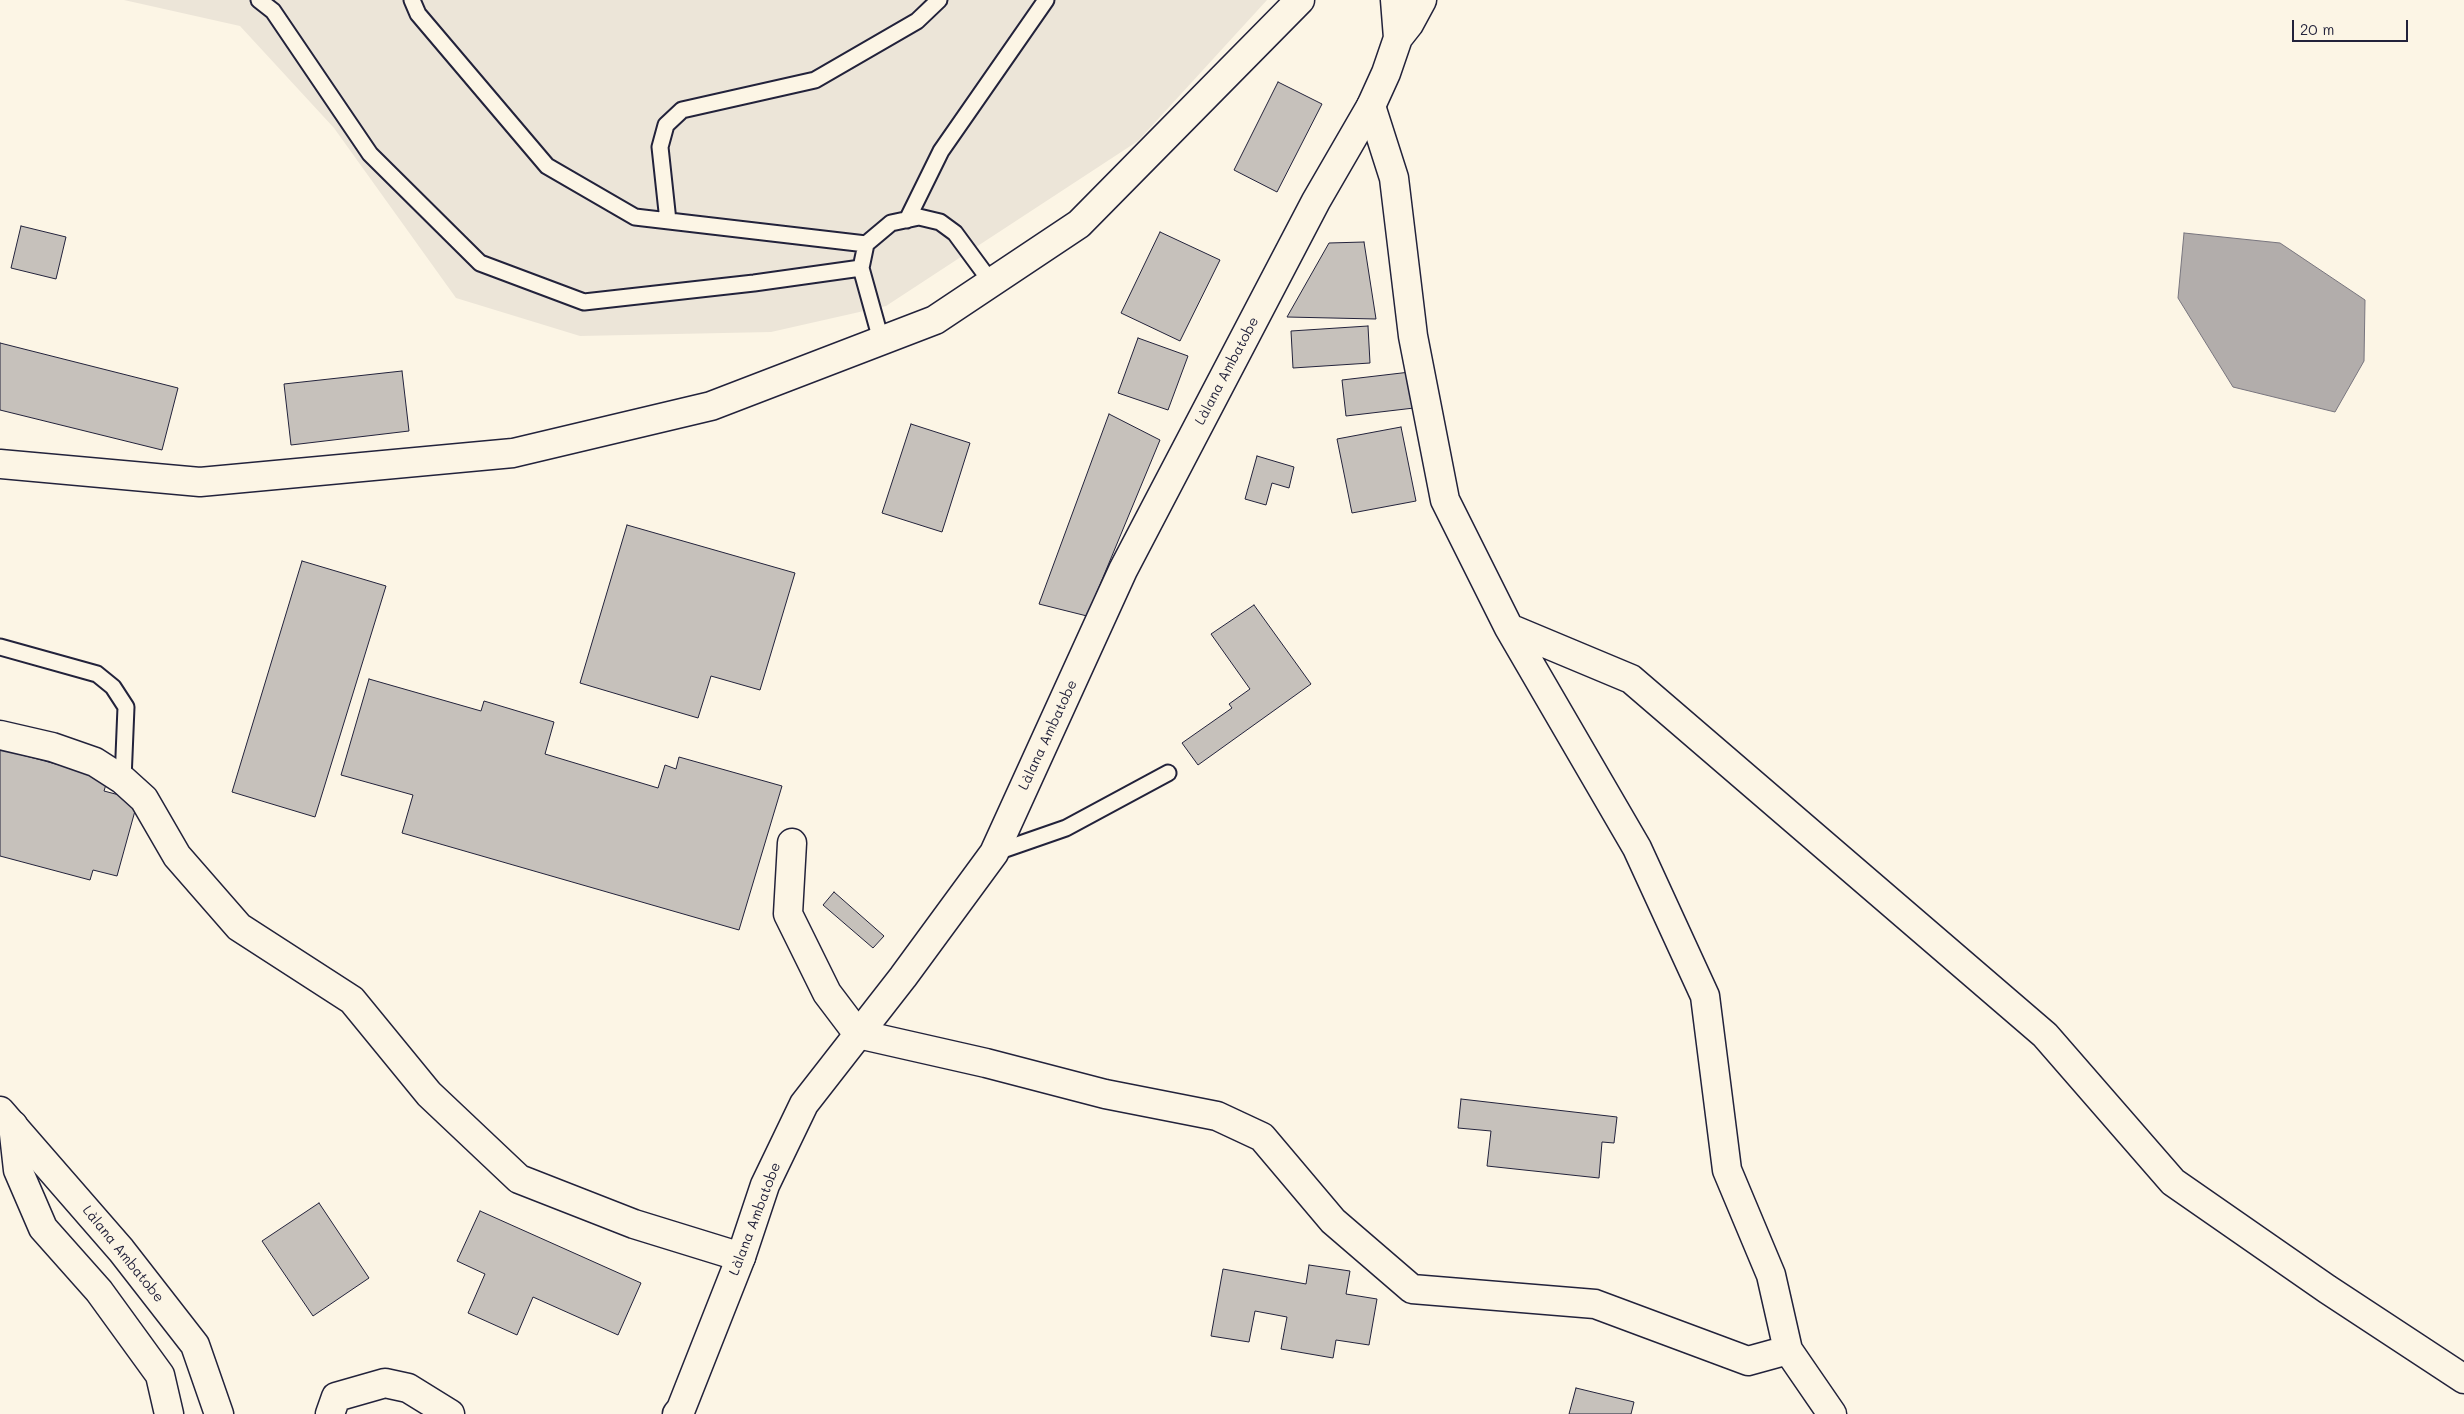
<!DOCTYPE html>
<meta charset="utf-8">
<style>
body{margin:0}
#map{position:relative;width:2464px;height:1414px;overflow:hidden;background:#fcf5e5;font-family:Mali,sans-serif}
canvas{display:block}
.scale{position:absolute;left:2292px;top:20px;width:116px;height:22px;box-sizing:border-box;border:2px solid #22223b;border-top:0;padding-left:6px;font-size:15px;line-height:18px;white-space:nowrap;color:#22223b;-webkit-text-stroke:4px #fcf5e5;paint-order:stroke}
</style>
<div id="map">
<canvas width="2464" height="1414"></canvas>
<div class="scale">20 m</div>
</div>
<script>
const c = document.querySelector('canvas').getContext('2d');
c.lineJoin = 'round';
function fillPath(path, color) {
  c.fillStyle = color;
  c.fill(path, 'evenodd');
}
function toPath(rows) {
  const path = new Path2D();
  for (const r of rows) {
    path.moveTo(r[0], r[1]);
    for (let i = 2; i < r.length; i += 2) path.lineTo(r[i], r[i + 1]);
  }
  return path;
}
function stroke(path, color, width, dash) {
  c.strokeStyle = color;
  c.lineWidth = width;
  c.lineCap = dash ? 'butt' : 'round';
  c.setLineDash(dash || []);
  c.stroke(path);
}
function drawText(font, color, halo, rows, align = 'center') {
  c.font = font + ' Mali,sans-serif';
  c.lineWidth = 4;
  c.setLineDash([]);
  c.textBaseline = 'middle';
  c.strokeStyle = halo;
  c.fillStyle = color;
  for (const [text, x, y, turn = 0] of rows) {
    c.save();
    c.translate(x, y);
    c.rotate((+turn || 0) * Math.PI / 180);
    c.textAlign = isNaN(turn) ? turn : align;
    if (halo) c.strokeText(text, 0, 0);
    c.fillText(text, 0, 0);
    c.restore();
  }
}
fillPath(toPath([
 [124,0,1267,0,1138,141,886,306,771,332,580,336,456,298,334,128,240,26]
]), '#ece5d8');
const water = toPath([
 [2184,233,2280,243,2365,300,2364,361,2335,412,2233,387,2178,298,2184,233]
]);
fillPath(water, '#b2adab');
stroke(water, '#78757e', 1);
const building = toPath([
 [1278,82,1322,104,1277,192,1234,170,1278,82],
 [21,226,66,237,56,279,11,268,21,226],
 [1160,232,1220,260,1180,341,1121,313,1160,232],
 [1364,242,1376,319,1287,317,1329,243,1364,242],
 [1368,326,1370,363,1293,368,1291,331,1368,326],
 [1138,338,1188,356,1168,410,1118,393,1138,338],
 [0,343,178,388,162,450,0,410,0,343],
 [402,371,409,431,291,445,284,384,402,371],
 [1410,372,1414,408,1346,416,1342,380,1410,372],
 [1109,414,1160,440,1087,616,1039,604,1109,414],
 [911,424,970,443,942,532,882,513,911,424],
 [1401,427,1416,501,1352,513,1337,439,1401,427],
 [1257,456,1294,467,1289,488,1272,483,1266,505,1245,499,1257,456],
 [627,525,795,573,760,690,711,676,698,718,580,683,627,525],
 [302,561,386,586,315,817,232,792,302,561],
 [1254,605,1311,684,1198,765,1182,743,1232,708,1229,704,1250,689,1211,634,1254,605],
 [369,679,481,711,484,701,554,722,545,754,658,788,665,765,676,769,679,757,782,786,739,930,402,833,413,795,341,775,369,679],
 [0,749,108,778,104,791,138,800,117,876,93,870,90,880,0,856,0,749],
 [834,892,884,936,873,948,823,905,834,892],
 [1461,1099,1617,1117,1614,1143,1602,1142,1599,1178,1487,1166,1491,1131,1458,1128,1461,1099],
 [319,1203,369,1278,313,1316,262,1241,319,1203],
 [480,1211,641,1283,618,1335,533,1297,517,1335,468,1313,485,1274,457,1261,480,1211],
 [1309,1265,1350,1271,1346,1294,1377,1299,1369,1345,1336,1340,1333,1358,1281,1349,1287,1317,1255,1311,1249,1342,1211,1336,1223,1269,1306,1284,1309,1265],
 [1576,1388,1634,1402,1631,1414,1569,1414,1576,1388]
]);
fillPath(building, '#c6c1bb');
stroke(building, '#22223b', 1);
const lane = toPath([
 [259,0,273,11,370,154,480,263,584,302,754,283,861,268],
 [412,0,418,14,547,166,635,217,866,244],
 [907,220,941,151,1046,0],
 [668,221,660,147,666,125,682,110,815,80,917,21,939,0],
 [881,340,861,268,866,244,891,223,919,217,940,222,955,233,991,282],
 [0,647,97,674,113,687,126,707,123,780],
 [994,853,1066,828,1168,773]
]);
const street = toPath([
 [1371,106,1394,178,1413,336,1445,500,1509,628],
 [0,735,52,747,95,762,123,780,144,799,177,856,239,927,352,1000,429,1094,519,1179,634,1224,741,1257],
 [792,843,788,914,827,993,858,1034,986,1063,1105,1094,1217,1116,1262,1137,1333,1221,1412,1289,1595,1304,1748,1361,1788,1350],
 [13,1125,18,1170,43,1228,99,1291,160,1375,169,1414],
 [1832,1414,1788,1350,1771,1275,1727,1170,1705,996,1637,848,1509,628,1631,679,2045,1035,2173,1182,2327,1289,2464,1379]
]);
const secondary = toPath([
 [1398,38,1409,24,1422,0],
 [0,464,200,482,513,453,711,406,935,320,1079,224,1300,0],
 [0,1111,121,1250,195,1345,219,1414],
 [330,1414,336,1397,385,1383,408,1388,450,1414],
 [677,1414,681,1409,741,1257,765,1185,804,1104,903,977,994,853,1123,570,1316,201,1371,106,1386,73,1398,38,1395,0]
]);
stroke(lane, '#22223b', 19);
stroke(street, '#22223b', 31);
stroke(secondary, '#22223b', 31);
stroke(lane, '#fcf5e5', 15);
stroke(street, '#fcf5e5', 28);
stroke(secondary, '#fcf5e5', 28);
drawText('14px', '#22223b', '#fcf5e5', [
 ["Làlana Ambatobe",1227,371,-62],
 ["Làlana Ambatobe",1048,735,-65],
 ["Làlana Ambatobe",755,1219,-69],
 ["Làlana Ambatobe",123,1254,51]
]);
</script>
